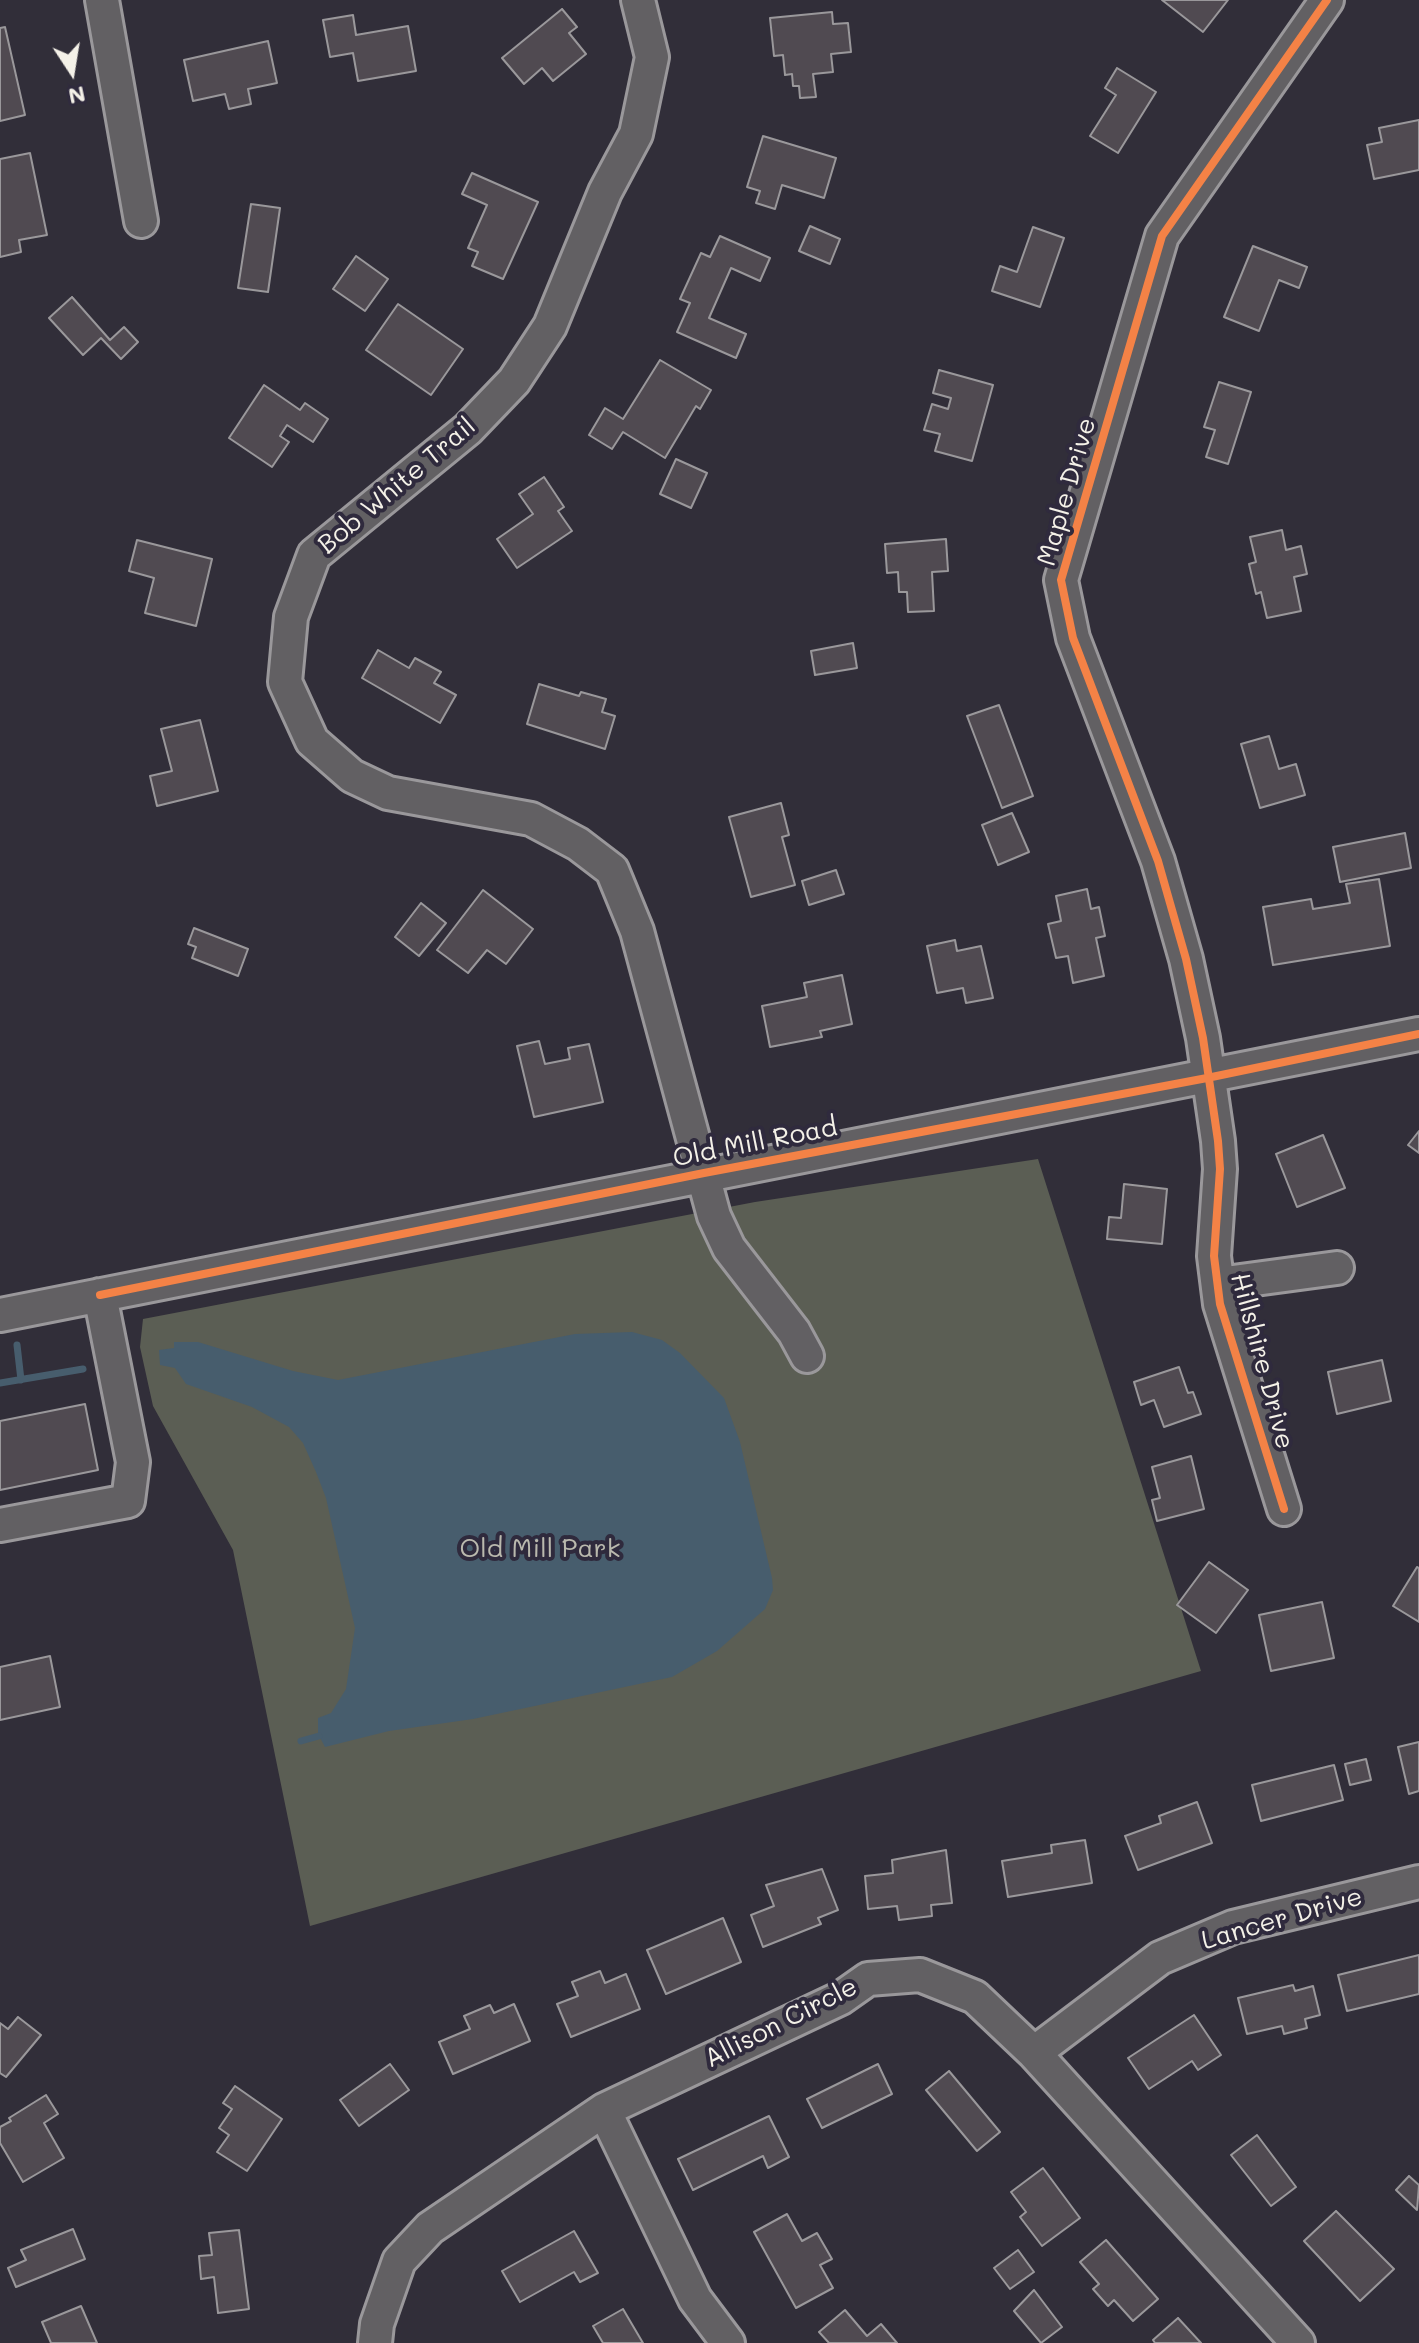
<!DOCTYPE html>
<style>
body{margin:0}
#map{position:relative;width:1419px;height:2343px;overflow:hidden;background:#312e39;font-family:Mali,sans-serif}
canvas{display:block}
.north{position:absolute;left:32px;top:32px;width:80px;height:80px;-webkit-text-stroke:6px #2f2a3d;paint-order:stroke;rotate:168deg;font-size:22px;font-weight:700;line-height:32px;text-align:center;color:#f4f1e8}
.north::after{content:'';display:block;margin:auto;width:28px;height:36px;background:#f4f1e8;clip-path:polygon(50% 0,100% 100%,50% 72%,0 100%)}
</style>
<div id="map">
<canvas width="1419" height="2343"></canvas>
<div class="north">N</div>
</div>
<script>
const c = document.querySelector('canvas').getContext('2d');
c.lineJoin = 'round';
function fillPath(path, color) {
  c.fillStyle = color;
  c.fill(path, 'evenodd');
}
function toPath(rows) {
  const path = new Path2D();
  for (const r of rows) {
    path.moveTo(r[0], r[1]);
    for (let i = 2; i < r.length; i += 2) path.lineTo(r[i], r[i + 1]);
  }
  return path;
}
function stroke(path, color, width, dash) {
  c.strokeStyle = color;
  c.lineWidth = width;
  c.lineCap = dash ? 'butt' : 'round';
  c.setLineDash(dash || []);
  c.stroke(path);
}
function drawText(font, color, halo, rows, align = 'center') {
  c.font = font + ' Mali,sans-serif';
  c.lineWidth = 8;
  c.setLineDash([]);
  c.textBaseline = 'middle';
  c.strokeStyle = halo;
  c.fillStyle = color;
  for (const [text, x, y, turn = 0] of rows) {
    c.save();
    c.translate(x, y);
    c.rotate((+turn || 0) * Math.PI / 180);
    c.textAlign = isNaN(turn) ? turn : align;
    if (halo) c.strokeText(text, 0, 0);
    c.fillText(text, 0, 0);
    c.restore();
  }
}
fillPath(toPath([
 [1038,1159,1201,1671,310,1926,233,1550,153,1406,140,1347,143,1319,755,1202]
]), '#5b5e54');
fillPath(toPath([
 [632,1332,662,1340,680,1353,724,1398,740,1442,772,1578,773,1590,765,1609,717,1651,672,1677,473,1719,389,1731,325,1747,318,1734,318,1718,331,1713,346,1689,355,1628,326,1498,316,1472,303,1443,289,1427,252,1407,186,1384,175,1368,160,1365,159,1350,174,1348,174,1342,198,1342,293,1371,338,1380,575,1334]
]), '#475d6d');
stroke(toPath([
 [17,1345,21,1380],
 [0,1383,83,1369],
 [301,1741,319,1736]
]), '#475d6d', 7);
const building = toPath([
 [1162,0,1228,0,1203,32,1162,0],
 [562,9,577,27,569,33,586,54,553,81,542,68,524,84,502,58,562,9],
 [832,12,833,24,848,23,851,52,831,54,833,72,813,74,816,97,800,98,799,86,793,86,792,74,785,75,783,55,774,56,770,18,832,12],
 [353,15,356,35,408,26,416,71,358,81,353,53,330,57,323,20,353,15],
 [5,27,25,115,0,121,0,28,5,27],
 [268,41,277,83,248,89,251,104,229,109,225,94,193,101,184,60,268,41],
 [1117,68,1156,92,1118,153,1090,136,1116,95,1105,88,1117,68],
 [1419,120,1419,170,1374,179,1367,145,1382,142,1379,128,1419,120],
 [763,136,836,158,824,198,782,185,775,209,756,203,760,191,747,187,763,136],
 [30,153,47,235,19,240,21,252,0,257,0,159,30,153],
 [472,173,538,202,503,279,472,266,478,252,468,248,487,205,462,194,472,173],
 [251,204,280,208,268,292,238,288,251,204],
 [810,226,840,239,830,264,799,251,810,226],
 [1033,227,1064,238,1040,307,992,291,1000,266,1017,272,1033,227],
 [720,236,770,258,760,281,731,268,709,318,746,334,736,358,677,332,690,303,680,299,701,253,710,257,720,236],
 [1253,246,1307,267,1299,288,1279,280,1259,331,1224,317,1253,246],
 [356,256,388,279,365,311,333,289,356,256],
 [72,297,110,340,124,327,138,342,121,359,101,338,83,355,49,318,72,297],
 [398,304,463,349,431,395,366,350,398,304],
 [660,360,711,390,700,409,696,406,665,458,623,432,612,449,589,435,605,408,623,419,660,360],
 [939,370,993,385,972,461,935,451,940,434,924,430,932,404,948,409,951,398,933,393,939,370],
 [1219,382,1251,392,1228,464,1206,457,1215,430,1204,427,1219,382],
 [264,385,300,410,305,403,328,419,313,442,287,425,280,436,289,442,272,467,229,438,264,385],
 [676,459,707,473,691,508,660,494,676,459],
 [544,477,564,507,558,511,572,531,517,568,497,539,533,514,519,494,544,477],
 [1282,530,1286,550,1301,546,1307,574,1294,577,1301,611,1267,618,1261,592,1256,594,1249,564,1256,562,1250,537,1282,530],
 [946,539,948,571,932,572,934,611,908,612,907,592,899,592,898,572,887,573,885,544,946,539],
 [137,540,212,559,196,626,145,613,154,578,129,571,137,540],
 [853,643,857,668,815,675,811,651,853,643],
 [378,650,409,668,415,658,441,672,434,683,456,695,440,723,362,678,378,650],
 [539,684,579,696,581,692,606,699,602,712,615,716,605,749,527,724,539,684],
 [999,705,1033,796,1002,808,967,716,999,705],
 [200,720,218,791,157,806,150,776,172,771,161,729,200,720],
 [1269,736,1279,769,1296,764,1305,795,1260,808,1241,744,1269,736],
 [781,803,789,835,782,837,795,885,751,897,729,817,781,803],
 [1012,813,1029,852,998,865,982,825,1012,813],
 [1405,833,1411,868,1340,882,1333,847,1405,833],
 [836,870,844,894,809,905,802,881,836,870],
 [1379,879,1390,946,1273,965,1263,907,1311,899,1313,909,1350,903,1346,884,1379,879],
 [1087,889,1091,909,1099,907,1105,936,1096,938,1104,976,1073,983,1068,956,1056,958,1048,924,1061,921,1056,896,1087,889],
 [483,890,533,929,506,964,487,950,468,973,437,950,483,890],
 [421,903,446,923,419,956,395,937,421,903],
 [194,928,248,949,238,976,192,958,196,947,188,944,194,928],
 [955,940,957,951,981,946,993,998,966,1003,963,988,937,993,927,946,955,940],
 [842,975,852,1024,820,1031,822,1037,770,1047,762,1006,807,997,804,983,842,975],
 [539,1041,545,1064,570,1059,568,1048,589,1044,603,1102,534,1117,517,1046,539,1041],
 [1419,1131,1419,1153,1408,1145,1419,1131],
 [1323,1135,1345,1188,1297,1207,1276,1154,1323,1135],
 [1124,1184,1167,1189,1162,1244,1107,1239,1109,1217,1121,1218,1124,1184],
 [1382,1360,1391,1401,1337,1414,1328,1372,1382,1360],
 [1179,1367,1188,1393,1193,1392,1201,1414,1164,1427,1154,1400,1141,1405,1134,1382,1179,1367],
 [85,1404,98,1470,0,1490,0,1421,85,1404],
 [1191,1456,1204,1509,1157,1521,1152,1500,1160,1498,1152,1467,1191,1456],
 [1209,1562,1248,1590,1216,1633,1177,1605,1209,1562],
 [1417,1567,1419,1568,1419,1622,1393,1606,1417,1567],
 [1322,1602,1334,1658,1271,1671,1259,1615,1322,1602],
 [50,1656,60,1707,0,1720,0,1667,50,1656],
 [1419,1742,1419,1791,1409,1794,1398,1747,1419,1742],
 [1366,1759,1371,1780,1350,1785,1345,1764,1366,1759],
 [1334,1765,1343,1800,1261,1821,1252,1785,1334,1765],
 [1197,1802,1212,1843,1138,1870,1125,1836,1161,1823,1159,1816,1197,1802],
 [1085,1840,1092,1883,1008,1897,1002,1861,1052,1853,1051,1845,1085,1840],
 [946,1850,952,1903,931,1905,932,1916,899,1920,897,1906,868,1909,865,1876,893,1873,892,1860,946,1850],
 [822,1869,838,1910,818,1918,821,1924,763,1947,751,1915,774,1906,766,1885,822,1869],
 [723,1918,741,1962,666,1994,647,1950,723,1918],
 [1419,1955,1419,1994,1347,2011,1338,1975,1419,1955],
 [600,1971,605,1983,626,1974,640,2009,571,2037,557,2004,578,1996,572,1982,600,1971],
 [1293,1985,1295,1991,1313,1986,1320,2015,1305,2019,1307,2028,1284,2034,1282,2026,1247,2034,1238,1998,1293,1985],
 [514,2004,530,2041,453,2074,439,2042,470,2029,464,2016,490,2005,494,2013,514,2004],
 [1194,2015,1221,2055,1198,2070,1192,2061,1149,2089,1128,2058,1194,2015],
 [18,2017,41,2035,6,2077,0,2073,0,2023,8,2029,18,2017],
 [390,2064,409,2090,359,2126,340,2100,390,2064],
 [878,2064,892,2094,822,2128,807,2099,878,2064],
 [949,2071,1000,2132,977,2151,926,2090,949,2071],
 [235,2086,282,2119,247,2171,217,2152,229,2135,219,2128,232,2109,223,2103,235,2086],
 [46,2095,58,2114,44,2123,64,2158,23,2182,0,2143,0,2127,11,2121,9,2118,46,2095],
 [769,2116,789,2157,768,2168,763,2156,693,2190,678,2159,769,2116],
 [1257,2135,1296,2187,1271,2206,1231,2155,1257,2135],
 [1043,2168,1080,2218,1042,2246,1020,2217,1026,2212,1011,2192,1043,2168],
 [1409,2176,1419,2185,1417,2210,1396,2190,1409,2176],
 [1336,2211,1394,2269,1360,2301,1304,2241,1336,2211],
 [787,2214,802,2241,817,2233,832,2259,820,2265,833,2288,796,2308,754,2232,787,2214],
 [73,2229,85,2259,16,2287,8,2268,26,2260,21,2250,73,2229],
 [239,2230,249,2309,218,2313,214,2277,201,2279,199,2256,212,2255,209,2233,239,2230],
 [574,2231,598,2273,580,2282,574,2272,520,2302,502,2271,574,2231],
 [1106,2240,1158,2299,1133,2321,1114,2300,1108,2306,1093,2289,1099,2284,1080,2262,1106,2240],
 [1018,2250,1034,2272,1010,2289,994,2268,1018,2250],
 [1034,2290,1062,2327,1041,2343,1014,2311,1034,2290],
 [81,2306,97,2343,51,2343,42,2322,81,2306],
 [623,2309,643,2343,603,2343,593,2326,623,2309],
 [845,2310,867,2336,881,2324,897,2343,829,2343,819,2332,845,2310],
 [1178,2318,1201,2343,1155,2343,1153,2340,1178,2318]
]);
fillPath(building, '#504a51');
stroke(building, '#9a989b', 2);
const minor = toPath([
 [102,0,141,221],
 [638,0,652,57,636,134,605,192,550,326,514,381,468,429,314,555,291,617,285,682,312,741,352,776,388,793,531,819,578,844,612,870,637,931,714,1216,729,1248,794,1332,807,1356],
 [1218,1284,1337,1268],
 [0,1315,1419,1034],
 [1284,1509,1220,1304,1214,1256,1220,1169,1218,1141,1203,1038,1186,959,1158,861,1073,638,1061,580,1162,236,1327,0],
 [0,1525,128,1501,133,1462,100,1295],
 [1034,2053,1160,1958,1233,1927,1419,1882],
 [604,2110,695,2299,728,2343],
 [375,2343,377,2324,399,2261,430,2228,604,2110,841,1998,868,1979,920,1975,975,1997,1034,2053,1298,2343]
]);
stroke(minor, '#9a989b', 38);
stroke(minor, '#626063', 32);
stroke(toPath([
 [100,1295,704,1173,1207,1078,1419,1034],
 [1284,1509,1220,1304,1214,1256,1220,1169,1218,1141,1203,1038,1186,959,1158,861,1073,638,1061,580,1162,236,1327,0]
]), '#f48246', 8);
drawText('26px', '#f4f1e8', '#2f2a3d', [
 ["Bob White Trail",397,486,-40],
 ["Maple Drive",1067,492,-74],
 ["Old Mill Road",755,1143,-11],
 ["Hillshire Drive",1262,1361,75],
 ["Lancer Drive",1282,1919,-16],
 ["Allison Circle",781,2023,-27]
]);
drawText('26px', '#bab9ae', '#2f2a3d', [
 ["Old Mill Park",540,1549]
]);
</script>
